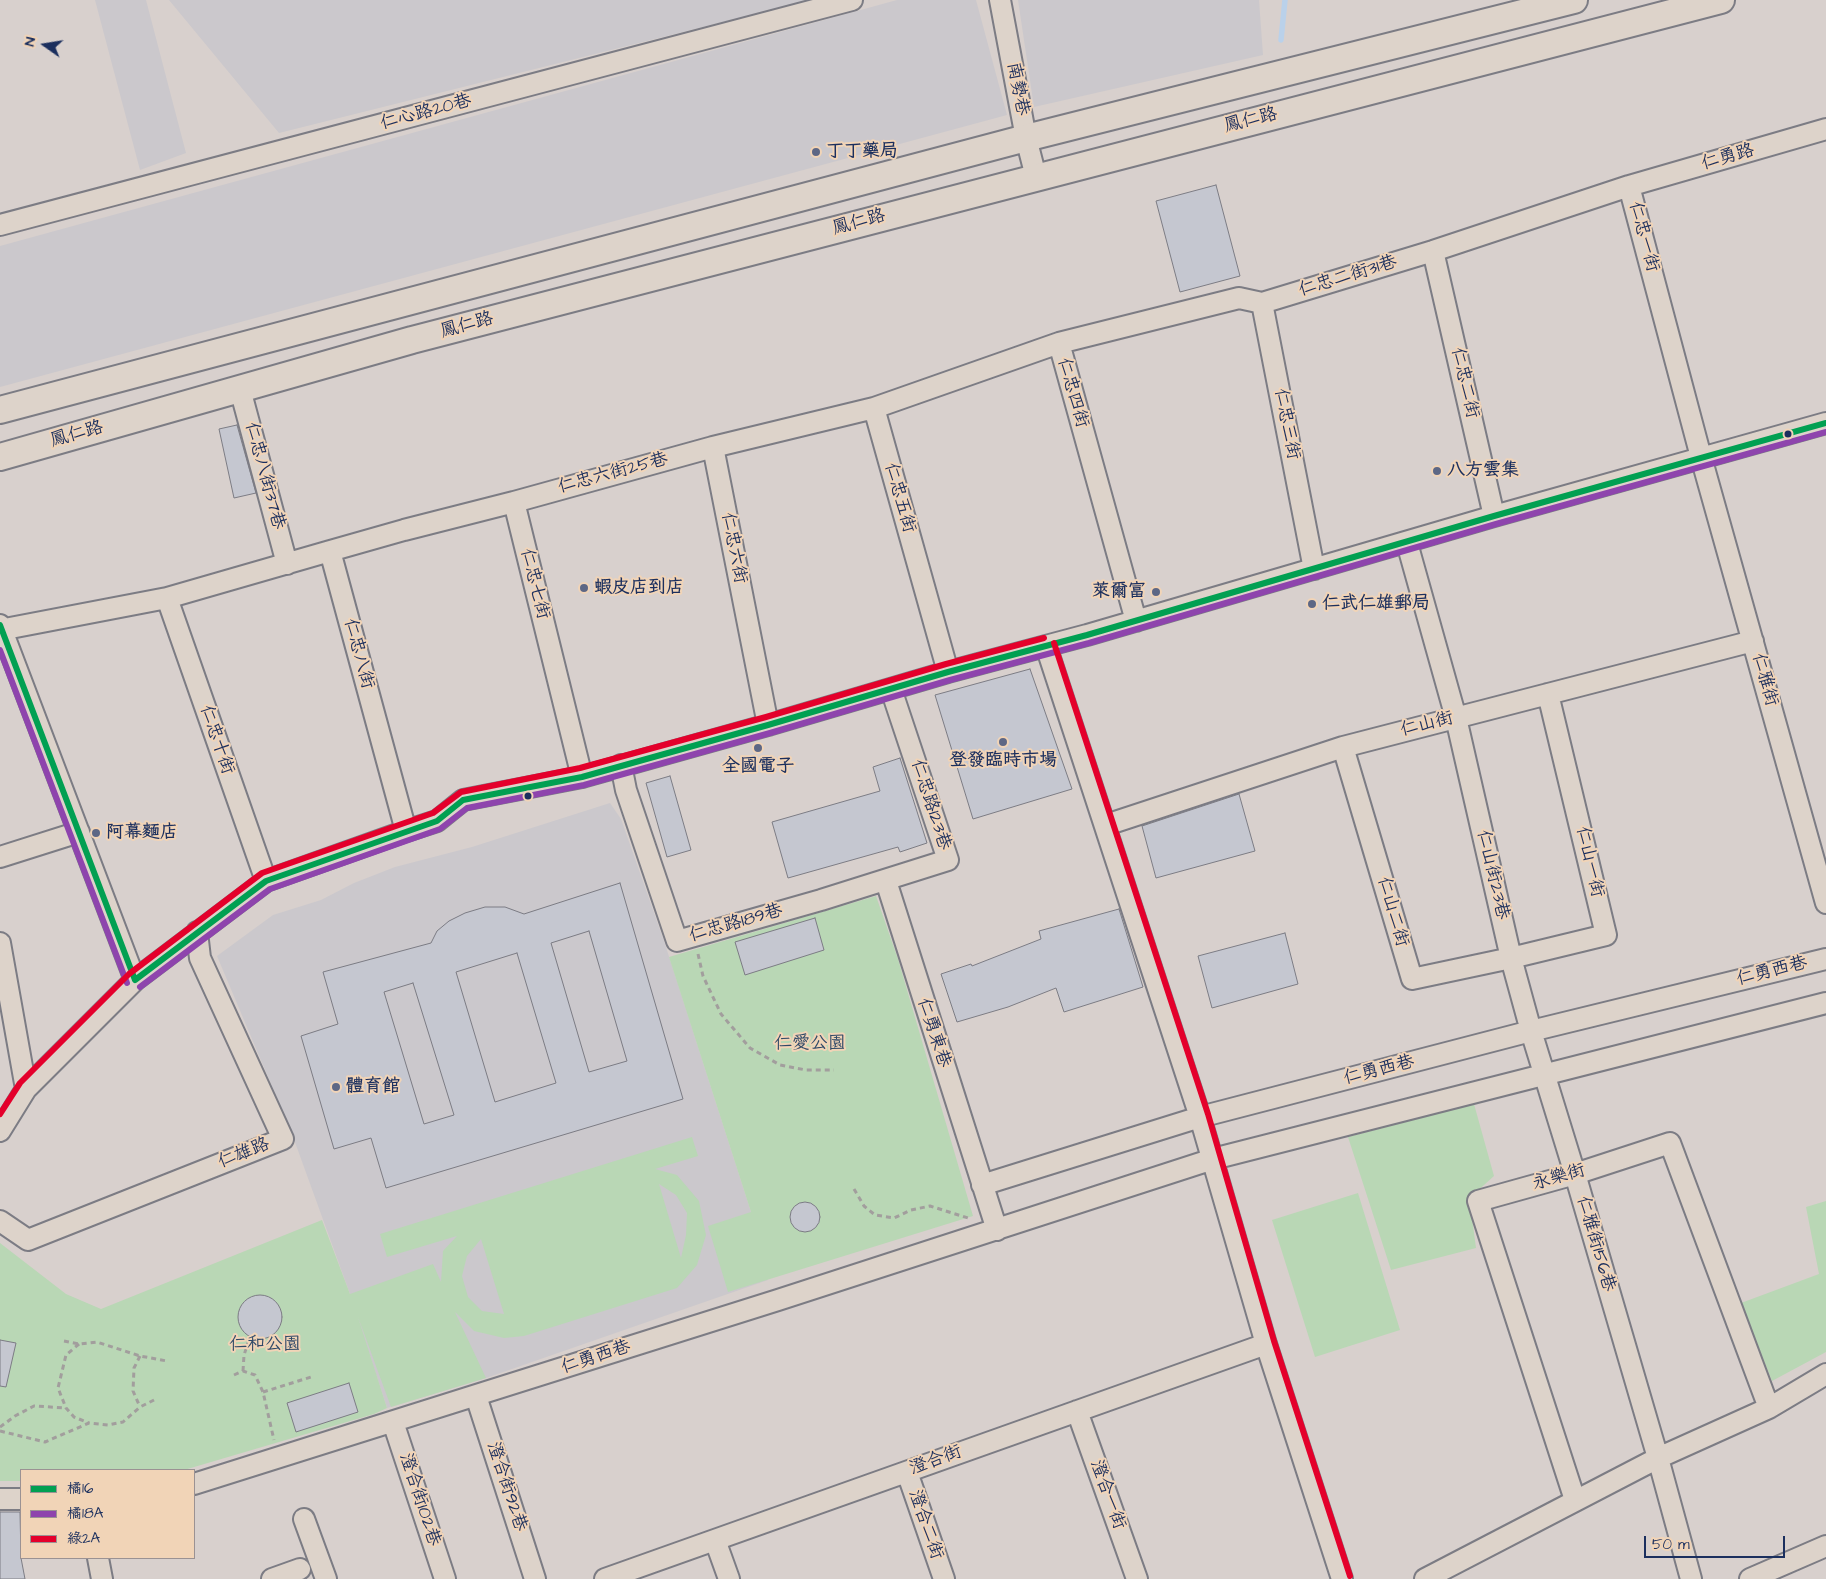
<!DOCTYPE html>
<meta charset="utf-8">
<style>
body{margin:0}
#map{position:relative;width:1826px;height:1579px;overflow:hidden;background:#d8d0cd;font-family:"Architects Daughter","LXGW WenKai TC",sans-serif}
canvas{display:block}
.legend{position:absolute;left:20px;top:1469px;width:175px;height:90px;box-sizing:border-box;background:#f1d4b7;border:1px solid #9b9293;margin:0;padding:6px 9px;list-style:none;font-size:15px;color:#1b2f5e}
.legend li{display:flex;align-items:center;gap:10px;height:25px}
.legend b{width:25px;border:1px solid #9b9293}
.north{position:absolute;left:20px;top:20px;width:50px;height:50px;-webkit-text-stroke:4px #f1d4b7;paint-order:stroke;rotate:283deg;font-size:14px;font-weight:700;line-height:20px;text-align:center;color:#1b2f5e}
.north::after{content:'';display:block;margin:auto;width:18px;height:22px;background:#1b2f5e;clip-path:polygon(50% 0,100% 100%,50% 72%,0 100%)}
.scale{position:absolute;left:1644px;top:1536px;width:141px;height:22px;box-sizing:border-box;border:2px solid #1b2f5e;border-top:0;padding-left:6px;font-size:15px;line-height:18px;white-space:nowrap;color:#1b2f5e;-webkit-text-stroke:4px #f1d4b7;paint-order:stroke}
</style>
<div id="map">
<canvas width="1826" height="1579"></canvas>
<ul class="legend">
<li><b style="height:6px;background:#01a052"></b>橘16</li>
<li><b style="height:6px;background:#8e44ad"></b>橘18A</li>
<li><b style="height:6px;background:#e4002b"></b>綠2A</li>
</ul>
<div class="north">N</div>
<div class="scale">50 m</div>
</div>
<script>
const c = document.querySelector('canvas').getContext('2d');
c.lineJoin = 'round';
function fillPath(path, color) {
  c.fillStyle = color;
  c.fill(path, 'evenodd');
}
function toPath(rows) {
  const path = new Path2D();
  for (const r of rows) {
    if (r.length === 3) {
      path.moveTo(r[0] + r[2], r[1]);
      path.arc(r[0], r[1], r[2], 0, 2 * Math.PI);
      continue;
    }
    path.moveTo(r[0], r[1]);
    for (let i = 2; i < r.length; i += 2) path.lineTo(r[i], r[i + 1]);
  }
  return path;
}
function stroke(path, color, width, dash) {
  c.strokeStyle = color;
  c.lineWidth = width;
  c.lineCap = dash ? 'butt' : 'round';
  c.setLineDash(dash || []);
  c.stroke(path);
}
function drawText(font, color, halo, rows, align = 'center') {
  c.font = font + ' "Architects Daughter","LXGW WenKai TC",sans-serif';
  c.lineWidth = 4;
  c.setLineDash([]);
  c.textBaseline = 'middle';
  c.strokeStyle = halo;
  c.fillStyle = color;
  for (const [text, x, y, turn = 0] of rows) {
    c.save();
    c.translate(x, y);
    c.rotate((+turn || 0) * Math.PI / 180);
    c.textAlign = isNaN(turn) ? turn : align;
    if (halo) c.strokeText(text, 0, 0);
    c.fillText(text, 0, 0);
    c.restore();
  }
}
fillPath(toPath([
 [95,0,146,0,186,153,140,170],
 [169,0,811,0,279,133],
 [897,0,976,0,1007,115,0,387,0,246],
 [1018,0,1259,0,1263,55,1034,107],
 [610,803,621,819,665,944,751,1212,768,1280,486,1378,387,1408,350,1294,292,1134,217,956,273,915,321,900,354,883,395,867,472,847]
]), '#cbc8cc');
fillPath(toPath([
 [876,896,898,959,973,1216,728,1292,708,1226,751,1212,669,957],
 [1474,1104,1494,1176,1474,1194,1470,1203,1476,1248,1391,1270,1348,1137],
 [692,1137,698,1156,655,1169,677,1175,699,1201,706,1235,697,1265,677,1288,524,1336,504,1338,474,1331,455,1312,486,1378,391,1407,358,1317,387,1408,374,1414,184,1470,21,1470,21,1481,0,1481,0,1243,66,1294,101,1309,322,1220,350,1294,433,1264,441,1282,443,1251,457,1236,387,1257,380,1234],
 [659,1184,676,1195,687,1213,686,1235,681,1258],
 [481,1239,504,1314,482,1311,468,1297,462,1276,467,1256],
 [1358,1193,1400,1330,1315,1357,1272,1220],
 [1826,1201,1826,1352,1772,1381,1741,1303,1819,1274,1806,1207]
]), '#b9d7b5');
stroke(toPath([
 [1281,40,1285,0]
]), '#bad1ea', 5.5);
const building = toPath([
 [1216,185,1240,276,1180,292,1156,201,1216,185],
 [237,425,256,493,234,498,219,429,237,425],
 [1030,669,1072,789,973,819,935,695,1030,669],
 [900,758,927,843,900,852,898,847,788,878,772,822,880,791,873,767,900,758],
 [670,776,691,850,667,857,646,783,670,776],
 [1239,794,1255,851,1156,878,1142,826,1239,794],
 [620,883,683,1099,386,1188,371,1138,334,1149,301,1036,338,1024,323,972,431,943,437,931,449,921,465,913,485,907,505,907,524,914,620,883],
 [589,931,627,1061,589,1072,551,943,589,931],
 [517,953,556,1083,495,1102,456,972,517,953],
 [413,983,454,1115,424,1124,384,992,413,983],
 [1119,909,1143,987,1064,1012,1056,988,1008,1007,957,1022,941,974,971,964,972,966,1041,939,1039,931,1119,909],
 [815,918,824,950,745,975,735,942,815,918],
 [1285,933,1298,984,1212,1008,1198,956,1285,933],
 [805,1217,15],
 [260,1317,22],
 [0,1340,16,1343,6,1387,0,1386,0,1340],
 [349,1383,358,1412,296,1432,287,1403,349,1383],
 [0,1512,20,1512,21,1558,25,1579,0,1579,0,1512]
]);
fillPath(building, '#c5c7d0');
stroke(building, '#7c7c84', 1);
const minor = toPath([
 [1000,0,1026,138,1036,177],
 [1629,186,1826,129],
 [0,225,852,0],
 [1433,251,1494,516],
 [1262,303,1433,251,1629,186,1701,457,1826,903],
 [240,389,287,564],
 [874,408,1059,343],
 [514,502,713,447],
 [1407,543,1456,718,1511,958,1531,1031,1575,1174,1658,1458,1691,1579],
 [167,598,266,881],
 [1136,621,1059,343,1239,298,1262,303,1314,569],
 [0,625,135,980],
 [0,630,167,598,330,551],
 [1046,646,1200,1117,1266,1344,1342,1579],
 [768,725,713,447,874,408,948,672],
 [1343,747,1412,979,1511,958,1606,935,1548,694],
 [621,765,626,790,677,941,821,900,948,860,891,689],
 [1106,825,1343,747,1753,641],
 [406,831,330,551,404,530,514,502,582,777],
 [0,857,79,832],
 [886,881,997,1230],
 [0,943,26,1089],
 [0,1131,26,1089,135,980,266,881,406,831,437,821,463,800,582,777,768,725,948,672,1087,635,1494,516,1826,423],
 [982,1185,1200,1117,1531,1031,1826,959],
 [0,1221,28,1240,283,1139,200,958,197,932],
 [476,1396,535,1579],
 [1077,1411,1137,1579],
 [393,1422,445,1579],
 [907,1472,944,1579],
 [194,1484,778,1300,1213,1159,1826,1003],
 [0,1499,21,1499],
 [1575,1500,1478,1201,1575,1174,1670,1143,1769,1408],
 [304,1519,326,1579],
 [715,1540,729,1579],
 [98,1558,102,1579],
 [272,1579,300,1569],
 [605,1579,1266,1344],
 [1425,1579,1658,1458,1769,1408,1826,1374],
 [1750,1579,1826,1546]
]);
const major = toPath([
 [0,410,1026,138,1574,0],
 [0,457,412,340,1721,0]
]);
stroke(minor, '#7c7c84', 24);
stroke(major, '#7c7c84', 30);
stroke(toPath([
 [698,954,703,976,721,1014,750,1048,780,1065,806,1070,834,1070],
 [854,1189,864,1206,875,1215,894,1218,911,1210,930,1206,968,1218],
 [64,1341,79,1344,97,1342,140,1356,167,1361],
 [79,1344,66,1355,58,1388,66,1408,74,1417,89,1423],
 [140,1356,134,1368,133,1391,140,1407],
 [243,1371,244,1355,250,1337],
 [234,1375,243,1371,255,1375,263,1392,274,1440],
 [263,1392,311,1377],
 [0,1427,15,1416,34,1406,66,1408],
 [0,1431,45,1442,89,1423,108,1425,123,1422,140,1407,156,1399]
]), '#a29e9d', 3, [5, 4]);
stroke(minor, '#ddd3ca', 20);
stroke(major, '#ddd3ca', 26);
stroke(toPath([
 [0,625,135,980],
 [135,980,266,881,437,821,463,800,582,777,768,725,948,672,1087,635,1494,516,1826,423]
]), '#01a052', 6);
stroke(toPath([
 [0,650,127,983],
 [140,987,270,889,440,829,467,808,584,785,770,733,950,680,1089,643,1496,524,1826,432]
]), '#8e44ad', 6);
stroke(toPath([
 [1054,643,1208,1114,1274,1341,1350,1576],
 [0,1114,20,1083,129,974,262,873,433,813,461,792,580,768,766,717,946,664,1044,638]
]), '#e4002b', 6);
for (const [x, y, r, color] of [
 [816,152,5,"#5d6785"],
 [1788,434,4.5,"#1b2f5e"],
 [1437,471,5,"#5d6785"],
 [584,588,5,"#5d6785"],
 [1156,592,5,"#5d6785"],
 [1312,604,5,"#5d6785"],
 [1003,742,5,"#5d6785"],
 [758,748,5,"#5d6785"],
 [528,796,4.5,"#1b2f5e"],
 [96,833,5,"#5d6785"],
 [336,1087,5,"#5d6785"]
]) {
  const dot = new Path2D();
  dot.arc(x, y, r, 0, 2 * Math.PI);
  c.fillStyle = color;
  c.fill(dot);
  stroke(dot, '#f1d4b7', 2);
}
drawText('18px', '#1b2f5e', '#f1d4b7', [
 ["南勢巷",1017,89,79],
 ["仁心路20巷",426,113,-15],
 ["鳳仁路",1251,121,-14],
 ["仁勇路",1728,158,-16],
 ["鳳仁路",859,223,-15],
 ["仁忠一街",1643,237,75],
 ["仁忠二街31巷",1348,277,-17],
 ["鳳仁路",467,326,-15],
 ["仁忠二街",1464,383,77],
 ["仁忠四街",1072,393,74],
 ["仁忠三街",1286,424,79],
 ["鳳仁路",77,435,-16],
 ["仁忠六街25巷",613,474,-15],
 ["仁忠八街37巷",264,476,75],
 ["仁忠五街",899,498,74],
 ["仁忠六街",733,548,79],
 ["仁忠七街",534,584,76],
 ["仁忠八街",358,654,75],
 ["仁雅街",1764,680,74],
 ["仁山街",1427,725,-14],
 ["仁忠十街",216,740,71],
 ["仁忠路123巷",930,805,72],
 ["仁山一街",1589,862,77],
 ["仁山街23巷",1492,875,77],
 ["仁山二街",1392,912,74],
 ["仁忠路189巷",736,924,-16],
 ["仁勇西巷",1772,972,-14],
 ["仁勇東巷",933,1033,72],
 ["仁勇西巷",1379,1071,-14],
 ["仁雄路",244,1154,-22],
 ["永樂街",1559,1178,-16],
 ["仁雅街156巷",1595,1244,74],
 ["仁勇西巷",596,1358,-18],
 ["澄合街",936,1461,-20],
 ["澄合街92巷",506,1487,72],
 ["澄合一街",1107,1495,70],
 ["澄合街102巷",419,1500,72],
 ["澄合二街",925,1525,71]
]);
drawText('bold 18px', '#1b2f5e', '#f1d4b7', [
 ["丁丁藥局",826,152],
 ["八方雲集",1447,471],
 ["蝦皮店到店",594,588],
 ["萊爾富",1146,592,"right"],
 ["仁武仁雄郵局",1322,604],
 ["登發臨時市場",1003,761,"center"],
 ["全國電子",758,767,"center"],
 ["阿幕麵店",106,833],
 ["體育館",346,1087]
], 'left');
drawText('18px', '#2f4968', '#f1d4b7', [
 ["仁愛公園",810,1044],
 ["仁和公園",265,1345]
]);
</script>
